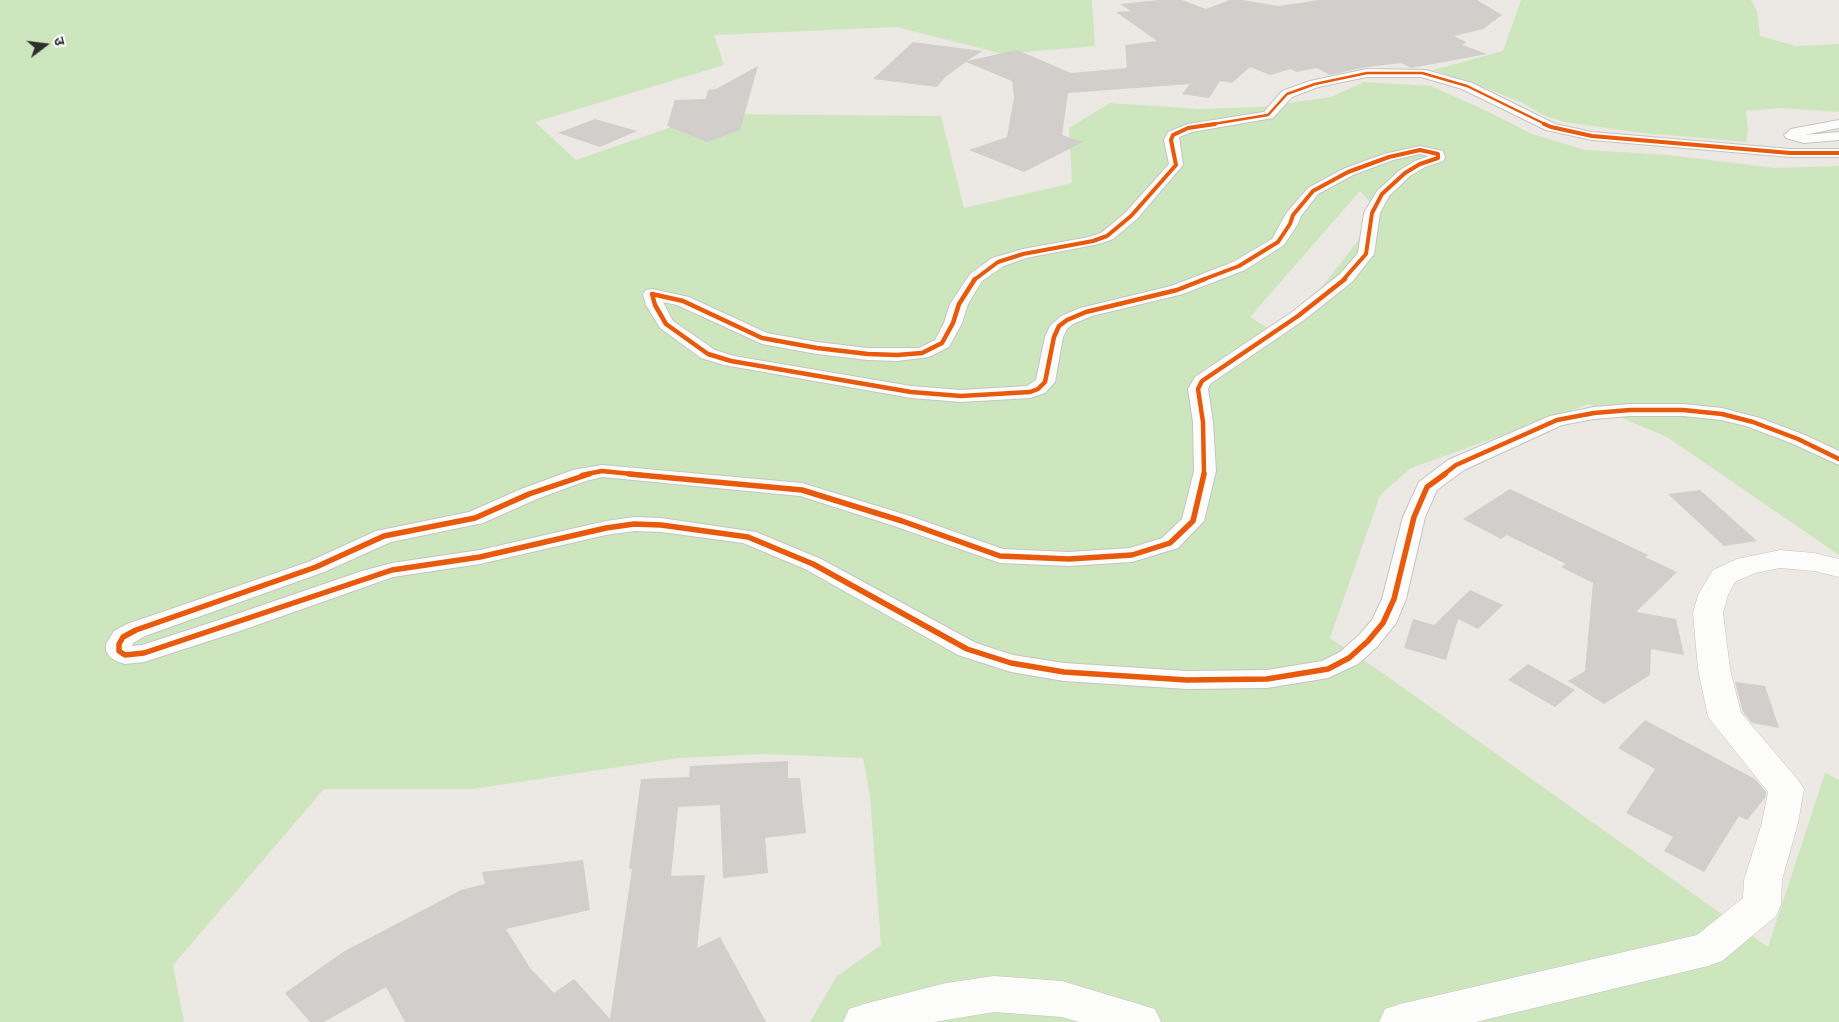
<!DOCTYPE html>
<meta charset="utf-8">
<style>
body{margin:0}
#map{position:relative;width:1839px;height:1022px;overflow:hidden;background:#ece8e4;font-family:Ubuntu,"Noto Sans Devanagari",sans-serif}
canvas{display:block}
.north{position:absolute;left:20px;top:20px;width:50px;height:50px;-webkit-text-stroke:4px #fff;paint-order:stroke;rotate:75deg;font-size:14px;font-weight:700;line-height:20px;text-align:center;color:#2e2e2e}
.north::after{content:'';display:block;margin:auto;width:18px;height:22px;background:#2e2e2e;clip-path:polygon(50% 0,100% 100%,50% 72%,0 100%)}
</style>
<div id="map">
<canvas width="1839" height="1022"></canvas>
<div class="north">उ</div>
</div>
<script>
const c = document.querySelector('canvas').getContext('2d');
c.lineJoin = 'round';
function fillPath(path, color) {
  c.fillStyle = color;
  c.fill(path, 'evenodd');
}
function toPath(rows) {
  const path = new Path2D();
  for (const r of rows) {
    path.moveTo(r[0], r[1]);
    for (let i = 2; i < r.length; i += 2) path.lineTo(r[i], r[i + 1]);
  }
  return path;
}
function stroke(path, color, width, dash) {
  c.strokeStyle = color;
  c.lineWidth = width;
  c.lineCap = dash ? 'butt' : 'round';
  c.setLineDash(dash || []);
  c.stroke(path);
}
fillPath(toPath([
 [0,0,1092,0,1095,46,1003,54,897,27,714,35,724,65,535,122,576,160,709,114,941,116,964,208,1072,183,1069,128,1110,103,1199,109,1261,107,1331,97,1364,82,1431,86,1489,112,1532,134,1585,150,1668,155,1775,168,1839,166,1839,555,1667,437,1589,404,1411,468,1380,495,1330,638,1381,672,1768,947,1825,773,1839,780,1839,1022,810,1022,837,976,881,945,870,796,863,758,764,754,679,758,472,789,324,789,173,965,184,1022,0,1022],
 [1360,191,1380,213,1282,337,1250,317],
 [1521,0,1751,0,1757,11,1760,36,1796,46,1839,44,1839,112,1781,108,1746,111,1748,129,1746,142,1643,133,1564,122,1543,115,1523,103,1478,85,1433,70,1503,51]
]), '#cee6be');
fillPath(toPath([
 [1160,0,1182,0,1206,9,1230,0,1242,0,1279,6,1319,0,1477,0,1502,15,1483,29,1454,36,1466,42,1462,45,1487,54,1411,68,1401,63,1367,67,1330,75,1317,68,1296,72,1291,69,1270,75,1250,67,1232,83,1220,81,1209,98,1182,94,1190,84,1068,93,1062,135,1083,142,1024,172,969,150,1007,137,1014,97,1012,81,966,62,945,77,937,87,873,79,913,42,982,51,967,61,1017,50,1071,73,1127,68,1125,45,1157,41,1116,12,1131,11,1120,4],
 [758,66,740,130,707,142,667,126,675,100,706,99,708,90,716,89],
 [595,119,637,131,600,147,558,133],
 [1510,489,1648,555,1645,557,1677,572,1636,612,1676,619,1684,655,1651,649,1650,675,1604,704,1568,681,1585,671,1593,583,1561,567,1566,564,1507,535,1501,539,1463,519],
 [1700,490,1757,541,1724,546,1668,494],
 [1470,590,1503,605,1478,629,1458,619,1446,660,1404,648,1413,619,1434,625],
 [1528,664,1575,690,1555,707,1508,680],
 [1735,682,1765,686,1779,728,1752,723,1743,712],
 [1645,720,1755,779,1766,792,1765,798,1747,820,1739,816,1704,872,1664,851,1673,837,1626,813,1655,769,1618,748],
 [788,761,788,778,800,778,806,833,765,838,768,873,723,878,720,805,678,807,671,876,705,875,697,948,720,937,766,1022,405,1022,386,987,324,1022,310,1022,285,993,343,952,461,890,485,884,482,872,583,860,590,910,506,929,530,968,554,993,574,979,610,1019,632,869,629,869,641,779,689,777,690,766]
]), '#d1cecb');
const minor = toPath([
 [1367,69,1426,70,1472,83,1555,124,1592,132,1790,149,1839,149,1839,157,1790,157,1592,140,1546,130,1462,89,1421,77,1367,77,1318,87,1292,97,1273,118,1192,132,1179,137,1183,165,1137,219,1113,239,1099,244,1026,258,1004,266,982,281,968,304,962,323,949,347,929,357,897,361,868,360,817,354,762,344,677,305,663,302,673,321,715,350,734,356,911,386,961,390,1027,386,1036,380,1045,337,1050,326,1061,316,1080,308,1171,286,1233,262,1272,239,1287,212,1308,188,1343,169,1384,154,1420,146,1443,151,1445,158,1443,161,1425,167,1410,176,1389,196,1380,213,1374,254,1352,282,1304,320,1210,384,1208,389,1213,422,1216,471,1204,521,1178,548,1132,562,1069,566,1000,563,894,526,800,496,602,477,586,481,537,499,483,523,391,542,324,572,145,636,133,643,132,646,142,645,222,619,362,571,392,563,480,550,606,521,634,517,661,518,756,532,821,559,976,643,1013,655,1064,663,1187,671,1267,670,1322,661,1340,652,1359,635,1372,620,1382,599,1403,517,1419,482,1448,460,1550,416,1594,407,1630,404,1683,404,1722,408,1760,418,1805,435,1839,451,1839,465,1791,443,1746,426,1721,420,1683,416,1630,416,1594,419,1562,425,1464,470,1437,490,1425,517,1406,599,1396,623,1377,647,1358,664,1328,678,1267,688,1187,689,1064,681,1011,672,958,655,805,569,743,543,661,532,634,531,606,535,480,564,393,577,240,631,144,662,125,664,116,661,110,657,106,651,106,644,114,631,127,624,308,562,376,531,469,512,521,489,573,470,602,465,802,483,910,516,1003,549,1069,552,1130,548,1162,538,1182,519,1194,471,1193,422,1188,389,1195,377,1292,312,1340,274,1358,253,1364,213,1377,191,1400,170,1415,161,1429,156,1420,154,1393,160,1353,175,1318,194,1301,216,1298,224,1284,245,1245,270,1183,294,1092,316,1073,324,1067,329,1063,337,1055,382,1045,393,1030,398,961,402,911,398,724,365,701,358,660,328,646,305,643,294,646,290,652,289,689,297,767,333,817,342,868,348,919,348,935,340,944,323,950,304,970,274,992,258,1023,249,1089,237,1101,233,1125,213,1169,164,1164,140,1168,132,1188,124,1264,112,1282,91,1310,81,1367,69],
 [1839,120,1839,128,1804,135,1839,132,1839,140,1804,143,1786,138,1784,135,1791,129,1839,120]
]);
const tertiary = toPath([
 [1780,550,1814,553,1839,559,1839,577,1814,571,1780,568,1755,573,1735,582,1728,595,1723,613,1730,669,1741,713,1798,780,1804,789,1798,823,1782,880,1781,905,1776,916,1722,961,1708,966,1476,1022,1379,1022,1385,1009,1400,1004,1697,935,1743,898,1744,880,1762,823,1768,792,1708,717,1698,669,1693,613,1698,595,1713,570,1737,559,1780,550],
 [994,976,1062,981,1155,1009,1161,1022,1079,1022,1062,1017,994,1012,934,1022,843,1022,849,1009,864,1004,946,983,994,976]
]);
stroke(minor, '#c5c4c5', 2);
stroke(tertiary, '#c5c4c5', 1);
fillPath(minor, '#fcfcfb');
fillPath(tertiary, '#fcfcfb');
stroke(toPath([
 [1207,125,1268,115,1287,94,1315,84,1367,73,1422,73,1467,86,1547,125]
]), '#e8590c', 2.5);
stroke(toPath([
 [1544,124,1551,127,1592,136,1790,153,1839,153],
 [974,280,998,262,1023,254,1093,241,1107,236,1131,216,1176,165,1171,140,1173,135,1188,128,1215,124],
 [1202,280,1239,266,1278,242,1290,224,1293,215,1313,191,1348,172,1389,157,1420,150,1438,154,1438,158,1420,164,1405,173,1382,194,1372,213,1366,254,1343,280]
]), '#e8590c', 4);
stroke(toPath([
 [975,279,959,304,953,323,942,343,922,353,897,355,868,354,817,348,762,338,683,301,652,294,655,305,666,324,708,354,731,361,911,392,961,396,1030,392,1038,389,1045,382,1054,337,1059,326,1067,320,1086,312,1177,290,1205,279],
 [582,475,602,471,642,475],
 [1204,475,1203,422,1198,389,1202,381,1298,316,1345,279],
 [1443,475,1456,465,1557,420,1594,413,1630,410,1683,410,1722,414,1753,422,1798,439,1839,459]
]), '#e8590c', 4.5);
stroke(toPath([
 [589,474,529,494,475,518,384,536,316,567,136,630,123,637,119,644,119,651,125,655,144,653,392,570,480,557,606,528,634,524,661,525,748,537,813,564,967,649,1011,663,1064,672,1187,680,1267,679,1328,669,1349,658,1368,641,1383,623,1394,599,1414,517,1427,487,1445,474],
 [629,474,802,490,902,521,1000,556,1069,559,1132,555,1170,543,1193,521,1204,474]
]), '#e8590c', 5.5);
</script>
